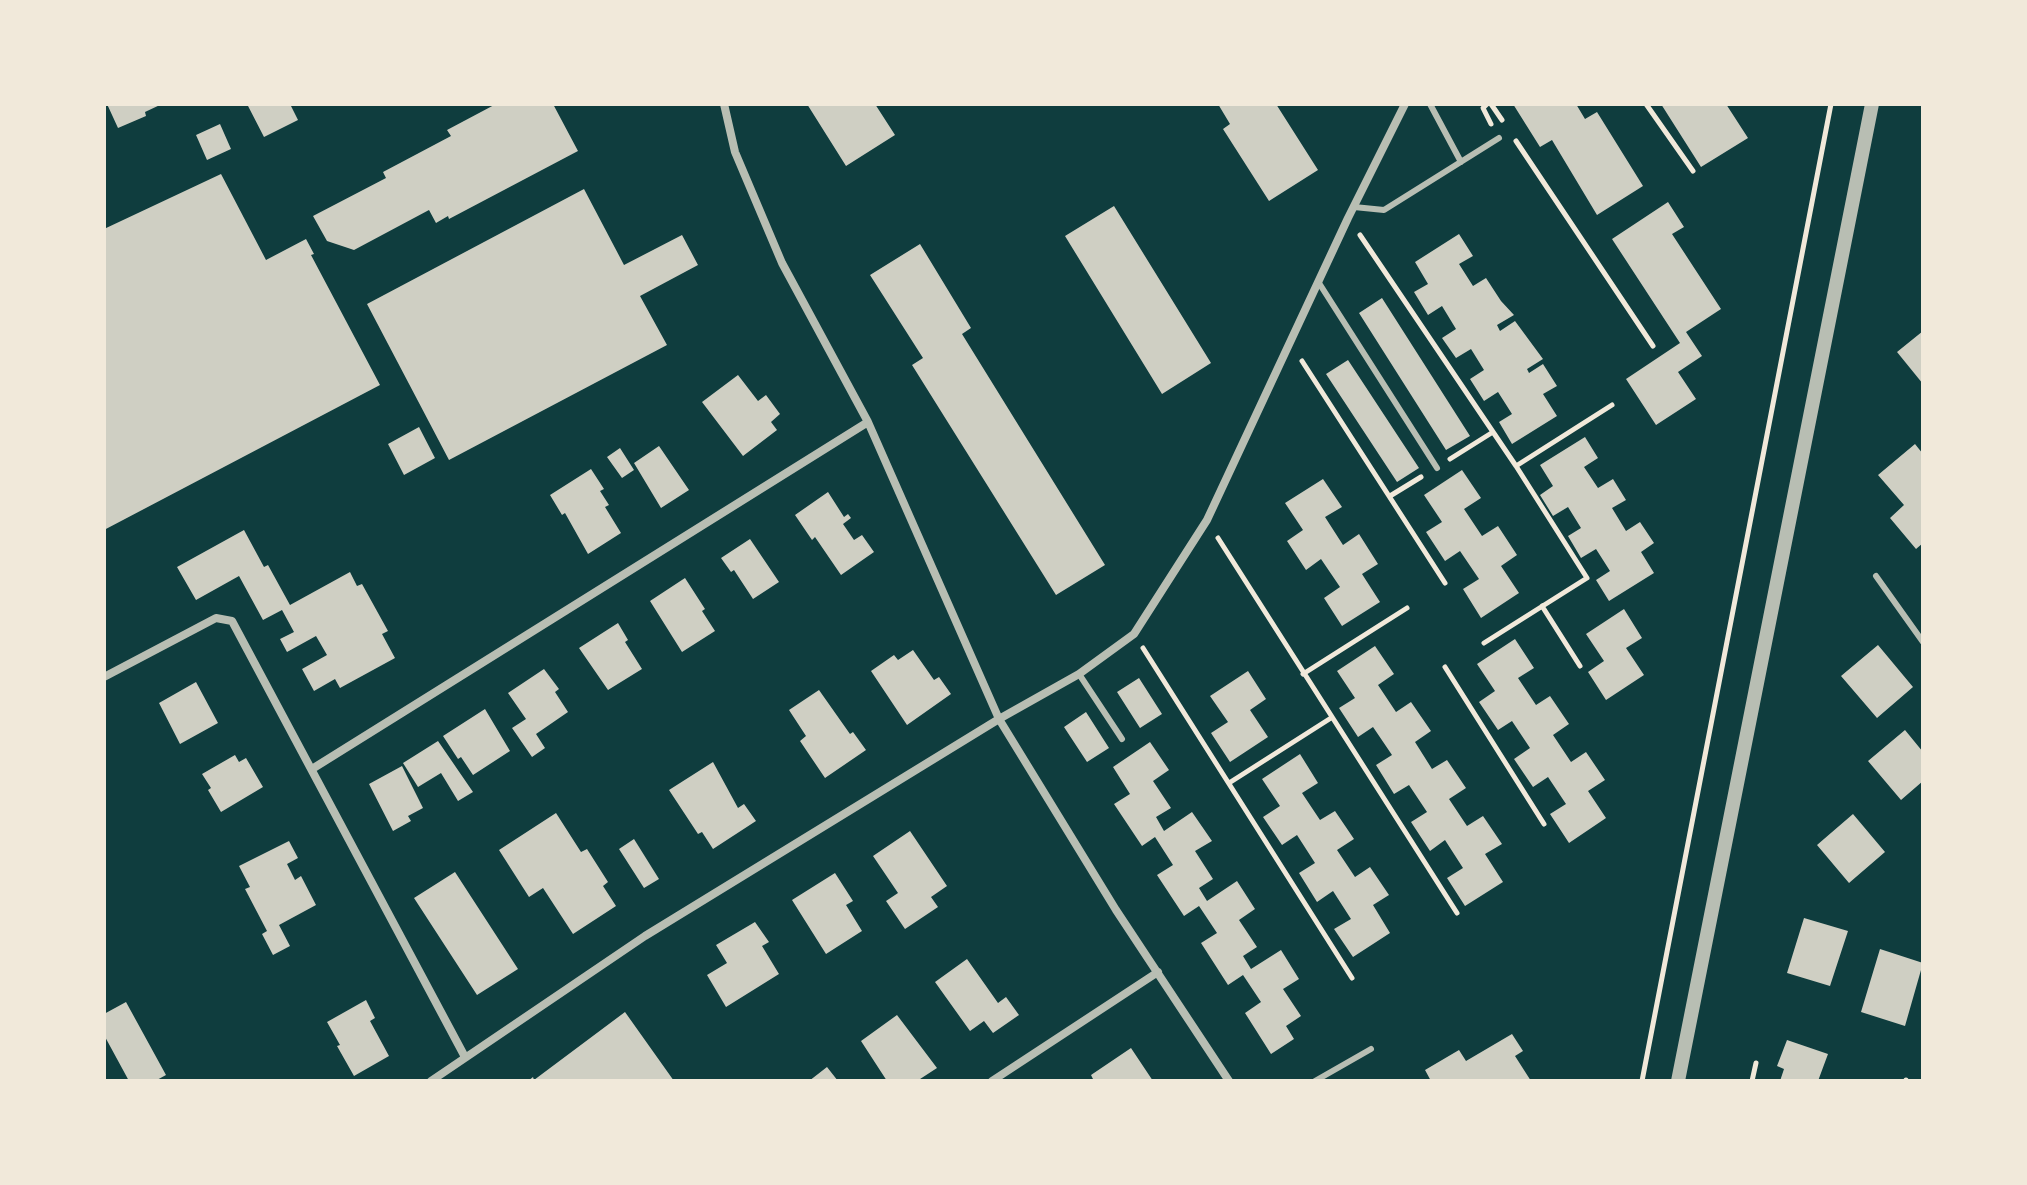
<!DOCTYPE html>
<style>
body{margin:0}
#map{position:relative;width:2027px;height:1185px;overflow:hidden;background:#0f3d3e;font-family:Signika,sans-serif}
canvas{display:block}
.frame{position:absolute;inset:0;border:106px solid #f1e9da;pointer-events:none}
</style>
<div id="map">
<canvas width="2027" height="1185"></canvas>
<div class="frame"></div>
</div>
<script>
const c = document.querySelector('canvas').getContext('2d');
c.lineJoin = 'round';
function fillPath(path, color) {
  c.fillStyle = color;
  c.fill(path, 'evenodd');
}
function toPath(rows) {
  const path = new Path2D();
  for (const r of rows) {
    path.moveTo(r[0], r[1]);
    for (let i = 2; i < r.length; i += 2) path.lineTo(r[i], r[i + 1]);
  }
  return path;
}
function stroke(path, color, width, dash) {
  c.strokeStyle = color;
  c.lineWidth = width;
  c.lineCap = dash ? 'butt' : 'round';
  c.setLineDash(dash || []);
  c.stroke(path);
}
fillPath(toPath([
 [107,104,162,104,145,112,146,116,118,128],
 [247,104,290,104,298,120,264,137],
 [496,104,553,104,578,151,449,219,448,216,436,223,429,210,354,250,327,241,313,216,386,178,383,172,451,136,447,130],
 [807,104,875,104,895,135,846,166],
 [1218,104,1276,104,1318,170,1269,201,1223,129,1230,124],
 [1513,104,1576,104,1585,119,1597,112,1643,186,1597,215,1552,140,1540,147],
 [1661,104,1726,104,1748,138,1701,167],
 [220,124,231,149,207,160,196,135],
 [221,174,266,260,306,239,314,254,311,255,380,385,104,530,104,229],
 [584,189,624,265,682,235,698,265,640,296,667,345,449,460,367,304],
 [1668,202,1684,227,1672,234,1721,309,1686,332,1702,356,1678,372,1696,399,1656,425,1626,379,1680,343,1612,239],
 [1114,206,1211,363,1162,394,1065,236],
 [1459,234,1473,256,1459,264,1473,286,1486,278,1501,301,1514,315,1497,325,1500,331,1515,321,1543,359,1527,369,1529,373,1543,364,1557,386,1543,394,1557,416,1512,444,1499,422,1512,414,1498,392,1484,401,1470,379,1484,370,1471,349,1456,358,1442,338,1456,329,1442,306,1428,315,1414,292,1428,284,1415,262],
 [920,244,971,328,962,334,1105,565,1056,595,912,365,923,358,870,275],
 [1382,298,1470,436,1446,450,1359,313],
 [1923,331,1923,384,1897,352],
 [1348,360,1419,468,1397,482,1326,374],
 [738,375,758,401,766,395,780,414,771,422,777,430,743,456,702,402],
 [419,427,435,458,404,475,388,444],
 [1585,437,1598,458,1584,467,1598,488,1613,479,1626,500,1612,508,1626,531,1640,522,1654,543,1641,552,1654,573,1609,601,1596,580,1610,571,1596,549,1581,558,1568,536,1581,528,1568,507,1553,516,1540,495,1553,486,1540,465],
 [1915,444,1923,454,1923,543,1916,549,1890,518,1904,505,1878,475],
 [659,446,689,490,661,508,634,463],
 [620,448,634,470,622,478,607,457],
 [591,469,604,489,600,491,609,505,605,507,621,533,588,554,565,513,562,515,550,495],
 [1462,470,1481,498,1464,509,1482,536,1498,526,1517,555,1501,566,1519,593,1481,618,1463,589,1479,579,1460,551,1445,561,1426,532,1442,522,1424,495],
 [1323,479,1342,507,1325,517,1343,545,1359,534,1378,564,1362,574,1380,602,1342,626,1324,598,1340,587,1321,559,1306,570,1287,541,1303,530,1285,503],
 [828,492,844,517,848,514,851,518,843,524,854,540,862,535,874,552,841,575,815,537,812,540,795,515],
 [244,530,264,567,268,565,290,605,350,572,357,586,362,584,388,631,382,634,395,658,340,688,335,679,314,691,302,669,327,655,316,636,287,652,280,639,294,632,282,610,263,620,239,576,196,600,177,567],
 [750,539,779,582,753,599,734,570,731,572,721,558],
 [685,578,705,609,702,611,715,631,682,652,650,601],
 [1624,609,1642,638,1626,648,1644,675,1606,700,1588,672,1604,661,1586,634],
 [618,623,628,640,625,642,642,669,608,690,579,648],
 [1515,639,1534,668,1518,678,1536,705,1550,696,1569,724,1553,735,1571,762,1586,752,1605,780,1588,791,1606,818,1569,843,1550,814,1566,804,1548,777,1533,787,1514,759,1530,748,1512,721,1498,730,1479,702,1495,691,1477,664],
 [1878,645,1913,687,1877,718,1841,676],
 [1375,646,1394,674,1378,685,1396,712,1411,702,1431,731,1415,742,1432,769,1447,760,1466,788,1449,799,1467,826,1483,816,1502,844,1485,854,1503,882,1465,906,1447,878,1463,868,1445,840,1430,851,1411,822,1427,812,1409,785,1394,794,1376,765,1392,755,1373,727,1358,737,1339,708,1355,698,1337,671],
 [913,650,934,680,939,677,951,694,907,725,871,671,894,655,898,660],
 [544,669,559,689,555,692,568,712,536,734,545,748,532,757,512,728,526,719,508,693],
 [1248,671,1266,699,1250,710,1268,737,1230,762,1211,733,1228,722,1210,696],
 [1139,678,1162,714,1140,728,1117,692],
 [196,682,218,723,180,744,159,703],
 [819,690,850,734,853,732,866,750,825,778,800,741,806,736,789,710],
 [485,709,510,751,473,775,461,757,458,759,443,736],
 [1086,712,1109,748,1087,762,1064,727],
 [1905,730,1923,752,1923,781,1901,800,1868,761],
 [438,741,473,792,458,801,441,773,418,787,403,763],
 [1150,742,1169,770,1153,781,1171,808,1156,817,1164,831,1192,812,1212,841,1195,851,1213,879,1199,888,1207,901,1237,881,1255,909,1239,920,1257,947,1243,956,1251,969,1281,950,1299,979,1283,989,1301,1016,1286,1026,1294,1039,1271,1054,1245,1013,1261,1002,1243,975,1228,985,1201,943,1217,933,1199,906,1184,916,1157,875,1173,865,1155,837,1142,846,1114,804,1130,794,1113,767],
 [1300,754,1318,783,1302,793,1320,820,1335,811,1354,839,1337,850,1355,877,1370,867,1389,895,1373,905,1390,933,1353,957,1334,929,1351,919,1333,891,1317,902,1299,873,1315,863,1297,835,1282,845,1263,817,1280,806,1262,779],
 [235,755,239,762,246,758,263,787,221,812,208,790,211,788,202,774],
 [713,762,738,808,744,804,756,821,713,849,702,832,698,834,669,790],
 [402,766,423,808,408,816,411,821,393,831,369,784],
 [556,813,581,852,587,849,608,882,603,886,616,906,573,934,543,888,529,897,499,850],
 [1853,814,1885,852,1849,883,1817,845],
 [910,831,947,886,931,897,938,907,905,929,886,901,898,893,873,856],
 [634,839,659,879,644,888,619,849],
 [289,841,298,858,287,864,295,880,301,876,316,905,279,925,290,946,273,955,262,934,267,931,245,889,250,887,239,866],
 [455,872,518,969,477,995,414,898],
 [835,873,853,901,846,905,862,931,826,954,792,900],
 [1804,918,1848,931,1830,986,1787,973],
 [755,922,769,942,762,946,779,974,726,1007,707,975,727,963,716,945],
 [1880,949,1923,963,1905,1026,1861,1012],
 [967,959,998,1003,1006,997,1019,1015,993,1033,984,1021,970,1031,935,982],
 [366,1000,375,1018,370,1021,389,1056,354,1076,337,1046,340,1045,327,1022],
 [126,1002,166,1075,155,1081,129,1081,104,1035,104,1014],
 [625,1012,674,1081,528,1081,533,1077,534,1080],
 [897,1015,937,1068,917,1081,887,1081,861,1041],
 [1512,1034,1523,1051,1515,1056,1531,1081,1431,1081,1425,1070,1459,1050,1466,1061],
 [1787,1040,1828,1054,1818,1081,1780,1081,1784,1069,1777,1066],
 [1131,1048,1153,1081,1094,1081,1091,1075],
 [827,1067,838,1081,809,1081]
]), '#cfcfc3');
stroke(toPath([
 [1487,104,1483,108,1491,124],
 [1491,104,1502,120],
 [1646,104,1693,171],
 [1516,141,1653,346],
 [1360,235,1516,466,1587,578,1484,643],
 [1302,361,1445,583],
 [1450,459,1493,432],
 [1516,466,1612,405],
 [1390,496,1421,477],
 [1218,538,1457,913],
 [1542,606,1580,666],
 [1143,648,1352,978],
 [1445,667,1544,824],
 [1303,674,1407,608],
 [1229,783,1331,718],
 [1642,1081,1831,104],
 [1752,1081,1756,1063],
 [1906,1081,1906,1080]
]), '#f1e9da', 5);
stroke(toPath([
 [1430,104,1461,162],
 [1354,207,1384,210,1499,138],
 [1319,283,1437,468],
 [1876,576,1923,642],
 [1079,674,1122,739],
 [1315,1081,1371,1049]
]), '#b8beb3', 6);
stroke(toPath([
 [724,104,735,152,782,263,868,422,999,719,1116,910,1229,1081],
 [104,677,216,618,232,621,465,1057],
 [312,769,868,422],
 [431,1081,645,936,999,719,1079,674,1134,634,1207,520,1348,218,1405,104],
 [992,1081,1158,972]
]), '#b8beb3', 8);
stroke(toPath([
 [1678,1081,1872,104]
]), '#b8beb3', 14);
</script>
